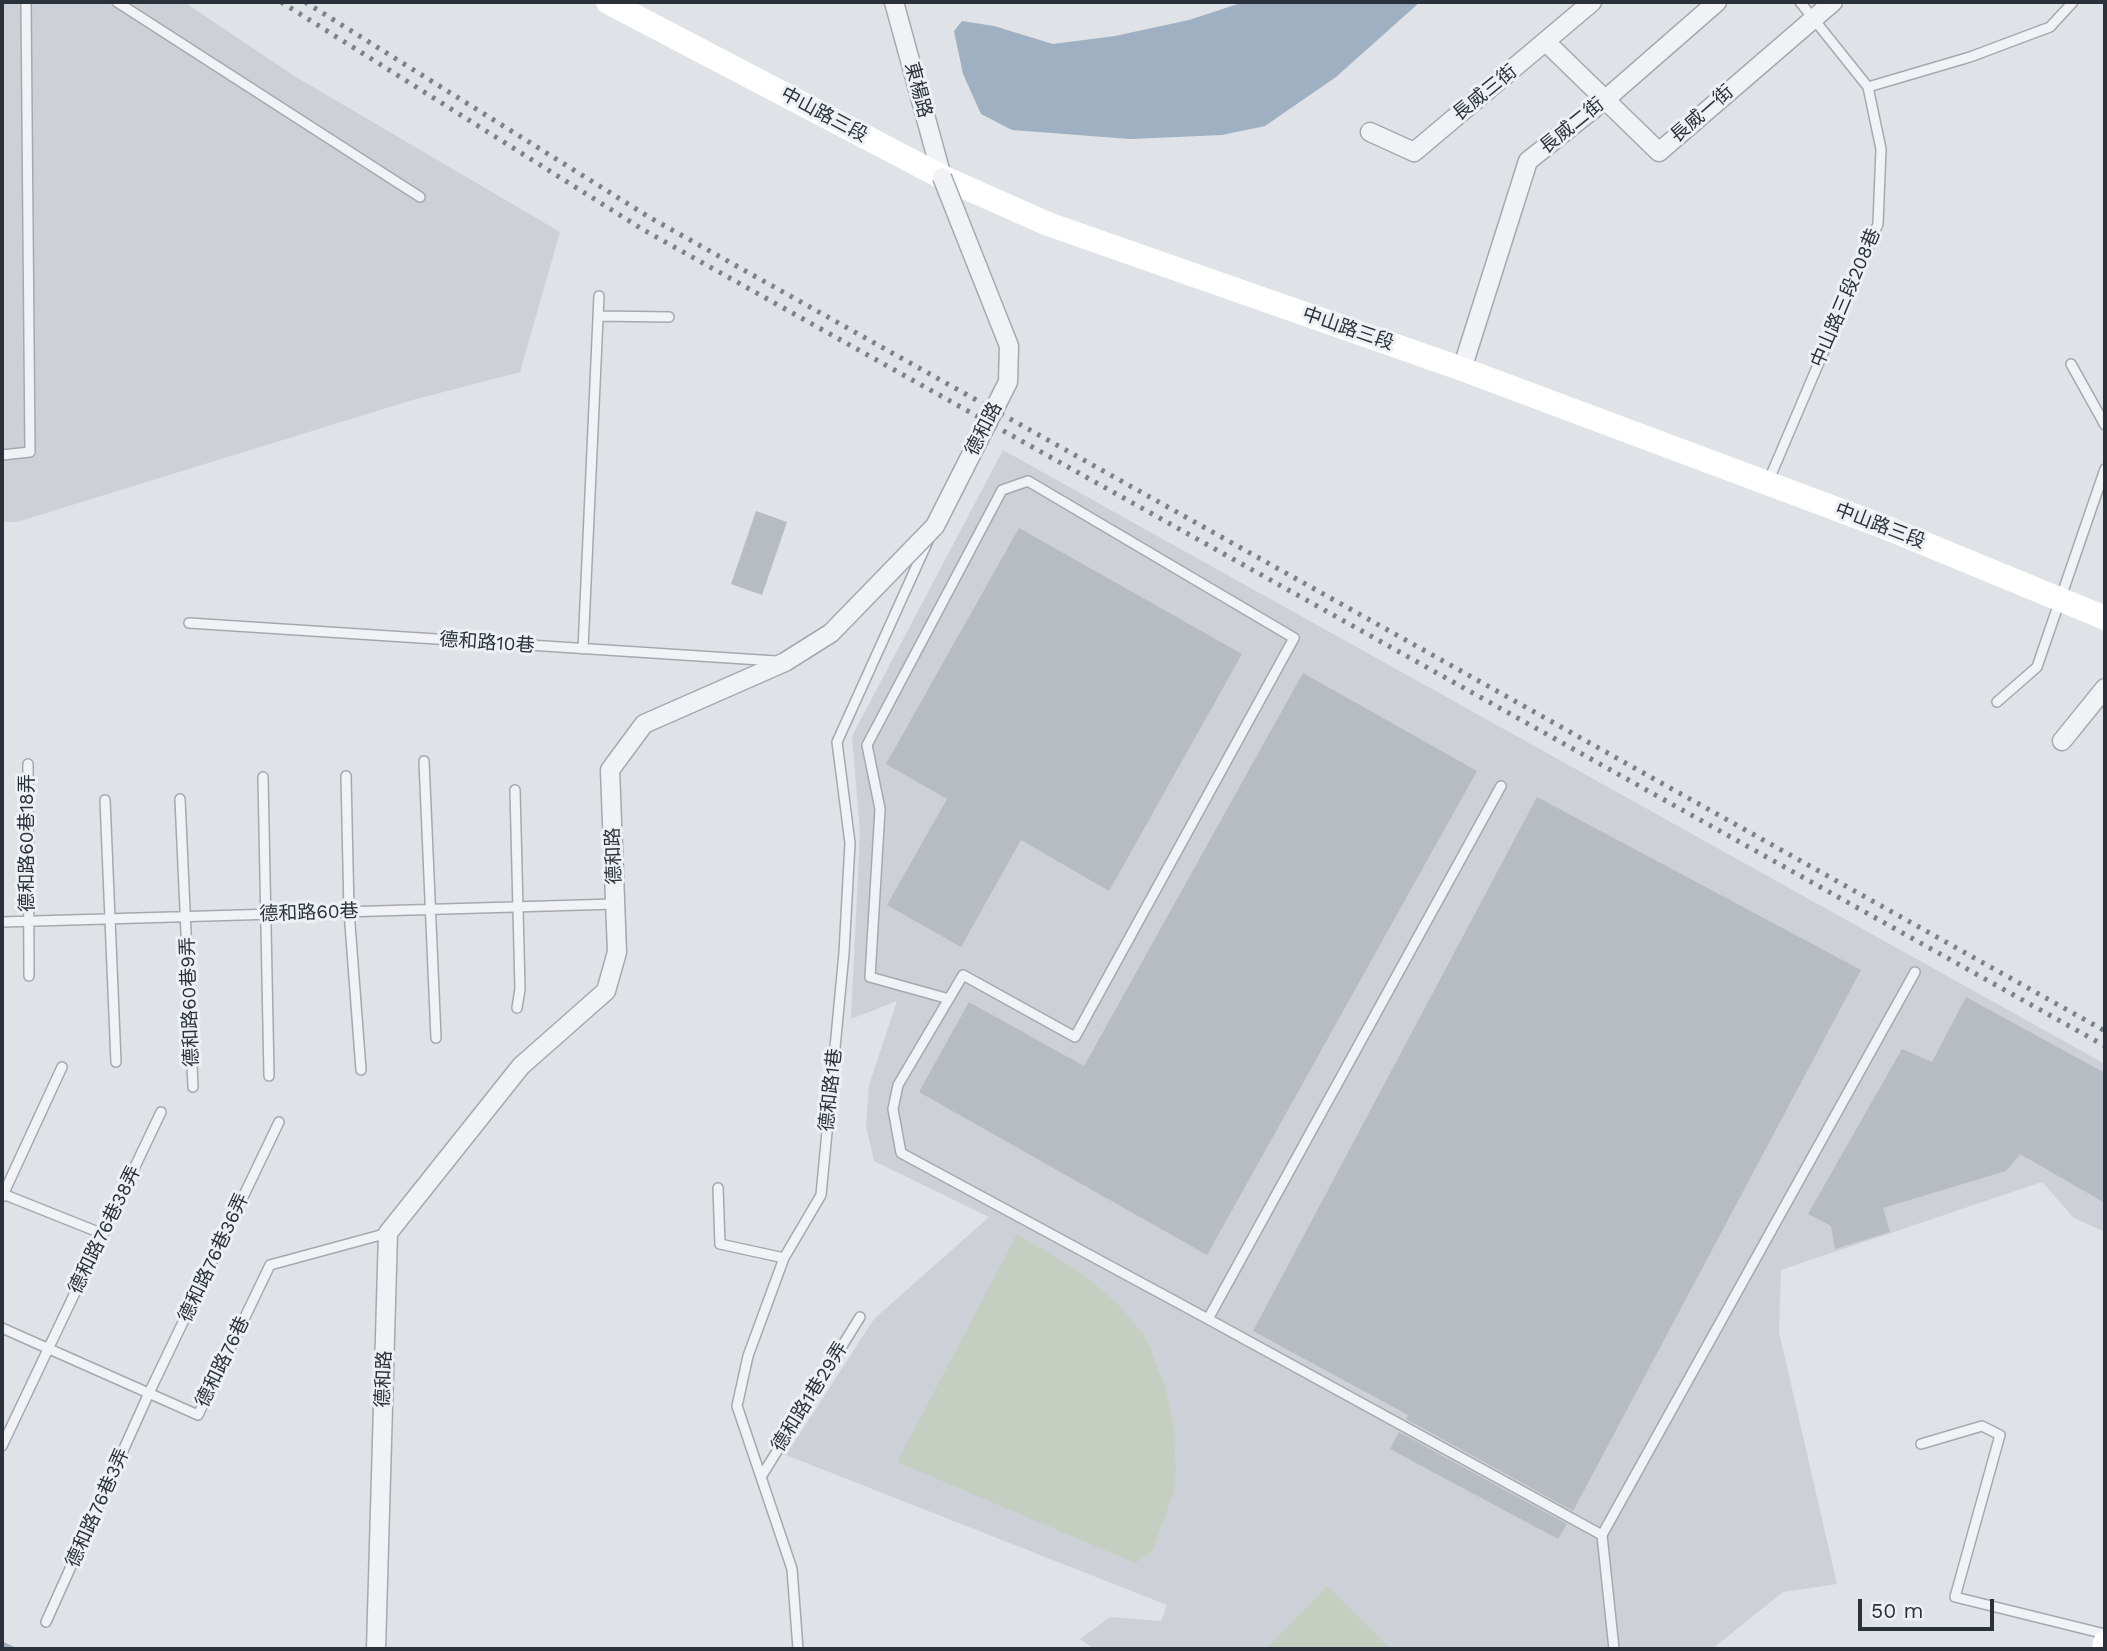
<!DOCTYPE html>
<meta charset="utf-8">
<style>
body{margin:0}
#map{position:relative;width:2107px;height:1651px;overflow:hidden;background:#dfe2e6;font-family:"Work Sans",sans-serif}
canvas{display:block}
.frame{position:absolute;inset:0;border:4px solid #2a313b;pointer-events:none}
.scale{position:absolute;left:1858px;top:1599px;width:136px;height:32px;box-sizing:border-box;border:4px solid #2a313b;border-top:0;padding-left:9px;font-size:21px;line-height:24px;white-space:nowrap;color:#2a313b;-webkit-text-stroke:5px #eef1f4;paint-order:stroke}
</style>
<div id="map">
<canvas width="2107" height="1651"></canvas>
<div class="frame"></div>
<div class="scale">50 m</div>
</div>
<script>
const c = document.querySelector('canvas').getContext('2d');
c.lineJoin = 'round';
function fillPath(path, color) {
  c.fillStyle = color;
  c.fill(path, 'evenodd');
}
function toPath(rows) {
  const path = new Path2D();
  for (const r of rows) {
    path.moveTo(r[0], r[1]);
    for (let i = 2; i < r.length; i += 2) path.lineTo(r[i], r[i + 1]);
  }
  return path;
}
function stroke(path, color, width, dash) {
  c.strokeStyle = color;
  c.lineWidth = width;
  c.lineCap = dash ? 'butt' : 'round';
  c.setLineDash(dash || []);
  c.stroke(path);
}
function drawText(font, color, halo, rows, align = 'center') {
  c.font = font + ' "Work Sans","Noto Sans TC",sans-serif';
  c.lineWidth = 6;
  c.setLineDash([]);
  c.textBaseline = 'middle';
  c.strokeStyle = halo;
  c.fillStyle = color;
  for (const [text, x, y, turn = 0] of rows) {
    c.save();
    c.translate(x, y);
    c.rotate((+turn || 0) * Math.PI / 180);
    c.textAlign = isNaN(turn) ? turn : align;
    if (halo) c.strokeText(text, 0, 0);
    c.fillText(text, 0, 0);
    c.restore();
  }
}
fillPath(toPath([
 [2,2,184,2,296,77,560,232,520,372,409,401,17,522,2,522],
 [1003,450,2105,1064,2105,1232,2074,1218,2042,1182,1781,1270,1779,1332,1837,1584,1783,1592,1712,1649,1094,1649,1080,1639,1110,1617,1161,1621,1167,1605,786,1455,874,1319,989,1217,874,1161,866,1126,869,1085,897,1001,851,1019,860,832,852,736]
]), '#cdd1d7');
fillPath(toPath([
 [1017,1234,1080,1272,1117,1303,1145,1337,1165,1386,1173,1422,1176,1471,1173,1494,1152,1552,1135,1563,897,1462],
 [1327,1586,1391,1649,1266,1649]
]), '#c5cfc1');
fillPath(toPath([
 [1244,2,1420,2,1336,77,1265,126,1222,135,1130,139,1012,130,981,114,963,74,954,31,962,21,994,26,1053,44,1115,36,1189,20]
]), '#9eb0c2');
stroke(toPath([
 [2,1644,13,1649]
]), '#9eb0c2', 5);
fillPath(toPath([
 [756,511,787,522,762,595,731,584],
 [1019,528,1242,654,1109,891,1021,840,961,947,887,905,947,799,886,764],
 [1303,673,1477,771,1207,1255,919,1092,969,1002,1084,1066],
 [1537,797,1861,970,1573,1511,1406,1419,1408,1415,1253,1331],
 [1966,997,2105,1073,2105,1203,2020,1154,2006,1171,1883,1208,1890,1232,1835,1249,1831,1226,1808,1214,1902,1049,1932,1062],
 [1399,1432,1567,1524,1558,1539,1390,1449]
]), '#b7bbc2');
const lane = toPath([
 [117,2,420,197],
 [1868,87,1970,57,2050,27,2073,2],
 [598,316,669,317],
 [2071,364,2105,425],
 [2,455,30,452,26,2],
 [1768,482,1878,224,1881,149,1868,87,1800,2],
 [189,623,776,661],
 [583,649,599,296],
 [1997,702,2037,667,2105,469],
 [424,761,436,1038],
 [28,764,29,976],
 [346,776,349,911,361,1070],
 [263,777,269,1076],
 [515,790,520,989,517,1008],
 [180,799,193,1087],
 [105,800,116,1062],
 [2,922,615,904],
 [949,999,870,977,880,809,867,745,1002,490,1028,481,1294,638,1075,1037,963,975,898,1085,893,1109,901,1153,1208,1319,1501,786],
 [718,1188,720,1244,784,1258],
 [3,1194,103,1234],
 [2,1197,62,1067],
 [1208,1319,1602,1535],
 [2,1328,198,1415,270,1265,388,1233],
 [1921,1444,1982,1426,2000,1435,1955,1597,2105,1634],
 [2,1446,161,1112],
 [761,1477,860,1317],
 [46,1622,149,1393,279,1122],
 [798,1649,792,1569,737,1406,748,1356,784,1258,821,1195,844,953,850,843,837,742,928,541],
 [1614,1649,1602,1535,1915,972]
]);
const street = toPath([
 [894,2,942,177],
 [1547,43,1659,152,1833,2],
 [1370,132,1414,152,1592,2],
 [1462,369,1528,161,1607,98,1717,2],
 [2062,741,2105,688],
 [376,1649,388,1233,521,1066,606,991,617,952,610,770,644,724,785,662]
]);
stroke(lane, '#a5a9af', 12);
stroke(street, '#a5a9af', 21);
stroke(lane, '#f1f2f5', 9);
stroke(street, '#f1f2f5', 18);
stroke(toPath([
 [608,2,942,177,1048,224,1462,369,1882,526,2105,618],
 [2104,1649,2105,1643]
]), '#fff', 24);
stroke(toPath([
 [281,2,642,229,2105,1046],
 [305,2,649,217,2105,1031]
]), '#7a828e', 5, [3.5, 7]);
const streetBridge = toPath([
 [785,662,831,633,935,526,1008,382,1009,346,942,177]
]);
stroke(streetBridge, '#a5a9af', 21, []);
stroke(streetBridge, '#f1f2f5', 18);
drawText('19px', '#2a313b', '#eef1f4', [
 ["東楊路",918,90,75],
 ["長威三街",1485,93,-39],
 ["長威一街",1702,114,-41],
 ["中山路三段",824,115,28],
 ["長威二街",1572,126,-39],
 ["中山路三段208巷",1846,298,-67],
 ["中山路三段",1348,329,19],
 ["德和路",984,429,-63],
 ["中山路三段",1880,526,21],
 ["德和路10巷",487,643,4],
 ["德和路60巷18弄",27,843,-90],
 ["德和路",614,856,-92],
 ["德和路60巷",309,913,-2],
 ["德和路60巷9弄",190,1002,-92],
 ["德和路1巷",831,1090,-84],
 ["德和路76巷38弄",105,1230,-64],
 ["德和路76巷36弄",214,1258,-65],
 ["德和路76巷",223,1362,-64],
 ["德和路",384,1379,-88],
 ["德和路1巷29弄",810,1397,-58],
 ["德和路76巷3弄",98,1508,-66]
]);
</script>
